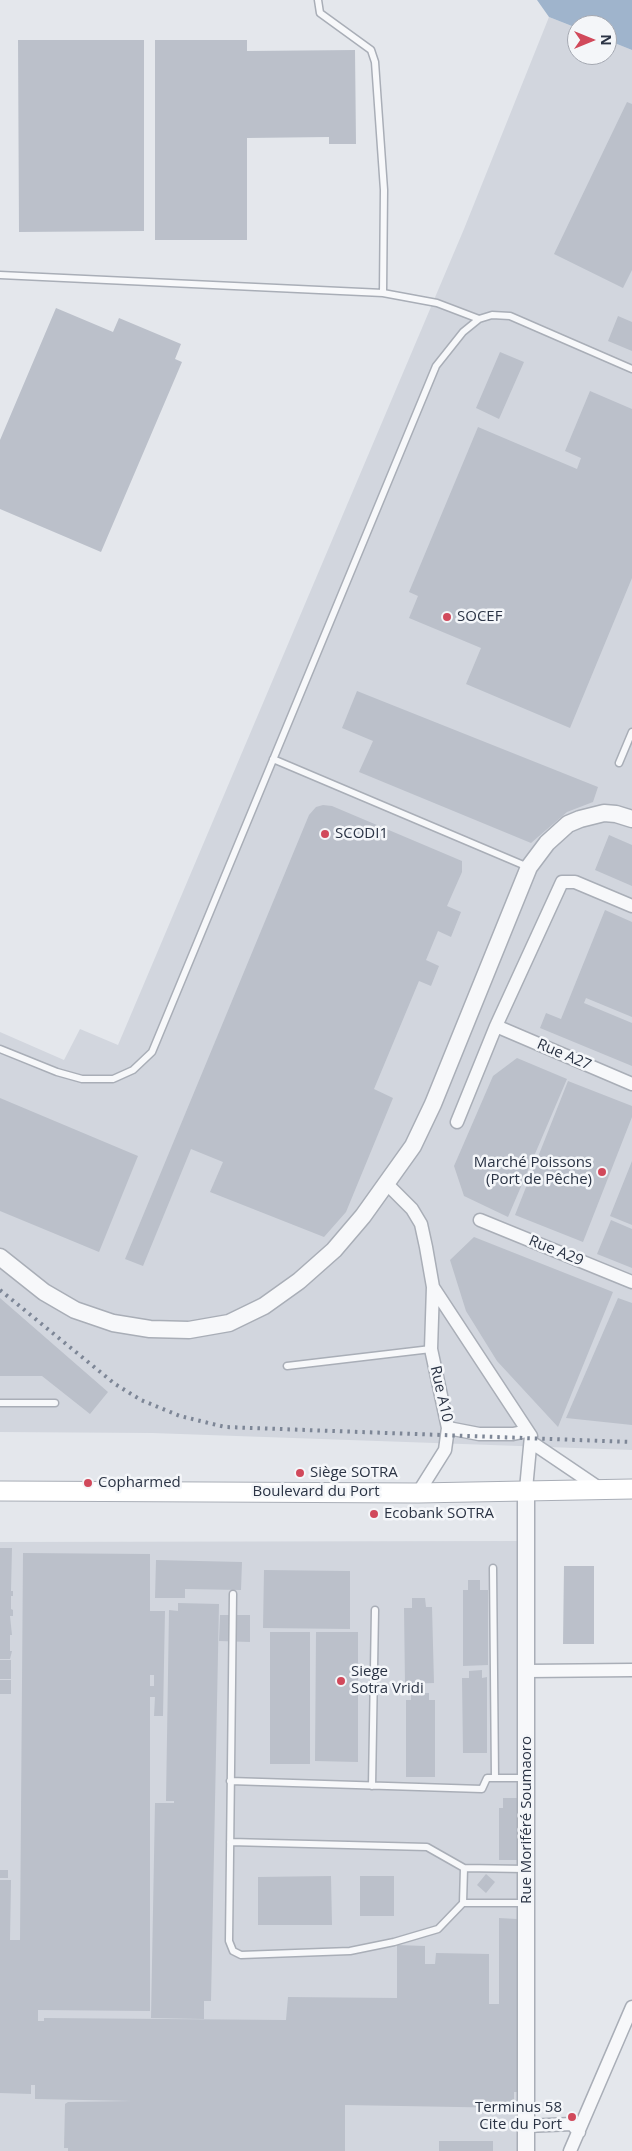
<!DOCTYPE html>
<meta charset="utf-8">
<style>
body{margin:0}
#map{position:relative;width:632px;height:2151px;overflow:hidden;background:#e4e7ec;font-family:"Open Sans",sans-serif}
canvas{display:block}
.north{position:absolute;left:567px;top:15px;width:50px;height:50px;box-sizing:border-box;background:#f4f6f9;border:1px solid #a4a8b1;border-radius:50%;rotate:90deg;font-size:14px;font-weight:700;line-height:20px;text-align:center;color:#2b3445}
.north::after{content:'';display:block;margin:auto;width:18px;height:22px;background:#d1495b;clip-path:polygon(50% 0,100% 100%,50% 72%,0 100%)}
</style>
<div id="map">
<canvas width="632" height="2151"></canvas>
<div class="north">N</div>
</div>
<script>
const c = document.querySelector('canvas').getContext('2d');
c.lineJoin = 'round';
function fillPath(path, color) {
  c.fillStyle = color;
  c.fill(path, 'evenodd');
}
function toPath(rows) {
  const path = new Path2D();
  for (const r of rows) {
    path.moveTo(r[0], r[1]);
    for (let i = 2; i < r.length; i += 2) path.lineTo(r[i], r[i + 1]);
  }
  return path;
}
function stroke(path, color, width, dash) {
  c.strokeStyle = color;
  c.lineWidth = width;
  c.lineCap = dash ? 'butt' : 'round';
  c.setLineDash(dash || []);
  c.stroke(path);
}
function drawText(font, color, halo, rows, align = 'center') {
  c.font = font + ' "Open Sans",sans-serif';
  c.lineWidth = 5;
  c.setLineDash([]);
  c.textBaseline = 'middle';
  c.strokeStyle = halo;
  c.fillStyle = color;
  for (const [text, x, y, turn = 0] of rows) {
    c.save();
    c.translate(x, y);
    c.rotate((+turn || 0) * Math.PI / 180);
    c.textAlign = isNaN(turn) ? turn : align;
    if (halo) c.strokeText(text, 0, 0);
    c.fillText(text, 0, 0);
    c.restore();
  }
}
fillPath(toPath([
 [549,17,577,28,577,55,607,55,607,40,632,50,632,1450,152,1433,0,1432,0,1032,64,1060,80,1029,118,1045,464,229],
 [517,1541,517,2151,0,2151,0,1542]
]), '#d2d6de');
fillPath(toPath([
 [537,0,632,0,632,50,607,40,607,25,577,25,577,28,549,17]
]), '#9fb4cc');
fillPath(toPath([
 [18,40,144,40,144,231,19,232],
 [155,40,247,40,247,51,355,50,356,144,329,144,329,137,247,138,247,240,155,240],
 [627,102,632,104,632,270,623,288,554,254],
 [56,308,113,332,119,318,181,344,175,359,182,362,101,552,0,509,0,440],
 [618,316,632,322,632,351,608,341],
 [500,352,524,362,499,419,476,408],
 [590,391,632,409,632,578,570,728,466,684,481,648,409,618,418,596,409,592,478,427,577,469,581,458,565,451],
 [357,691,598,787,593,802,567,812,531,843,359,772,373,741,342,728],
 [323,805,332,806,462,861,462,872,447,906,461,912,451,937,438,931,426,960,439,966,431,986,419,981,374,1089,393,1098,346,1212,324,1237,210,1192,223,1162,191,1149,143,1266,125,1259,309,815,316,807],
 [609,835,632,845,632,886,595,870],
 [605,910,632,922,632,1017,586,998,584,1003,632,1023,632,1066,540,1028,546,1013,561,1019],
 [517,1058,567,1079,508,1217,464,1196,454,1166,493,1076],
 [568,1081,632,1106,632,1117,583,1242,515,1215],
 [0,1098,138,1156,99,1252,0,1211],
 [632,1161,632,1225,610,1216],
 [611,1220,632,1229,632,1268,597,1254],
 [474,1237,613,1292,558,1427,497,1361,466,1311,450,1260],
 [0,1298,108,1392,90,1414,42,1376,0,1376],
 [618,1298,632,1303,632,1425,566,1418],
 [0,1548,12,1548,11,1591,13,1591,13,1596,11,1596,11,1609,13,1610,13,1616,10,1616,12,1635,10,1635,10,1651,12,1651,10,1659,0,1659],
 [23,1553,150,1554,150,1611,165,1611,163,1716,154,1716,155,1697,150,1697,150,2011,38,2010,38,2021,44,2021,44,2018,286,2020,288,1997,397,1998,397,1945,425,1946,425,1964,435,1964,436,1953,489,1954,489,2004,499,2004,499,1918,517,1919,518,2092,514,2092,514,2108,345,2105,345,2151,68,2151,68,2148,64,2148,65,2104,68,2102,132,2101,35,2099,35,2085,31,2085,31,2094,0,2093,0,1880,11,1880,10,1940,20,1940],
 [150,1675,154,1675,154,1686,150,1686],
 [156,1560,242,1562,241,1590,185,1589,185,1598,155,1598],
 [564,1566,594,1566,594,1644,563,1644],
 [264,1570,350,1571,350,1629,263,1628],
 [468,1580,480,1580,480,1590,488,1590,488,1665,463,1666,463,1590,468,1590],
 [412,1598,425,1598,426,1607,432,1607,434,1683,405,1684,404,1608,412,1608],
 [178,1603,219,1604,211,2001,204,2001,204,2019,151,2018,155,1803,174,1803,174,1801,166,1801,169,1610,178,1611],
 [220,1615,250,1615,250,1642,219,1641],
 [270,1632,310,1632,310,1764,270,1764],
 [316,1632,358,1632,358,1762,315,1761],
 [0,1660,11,1660,11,1679,0,1679],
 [482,1670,482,1678,487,1677,487,1753,463,1753,462,1678,469,1678,469,1671],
 [0,1680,11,1680,11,1694,0,1694],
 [411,1693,429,1693,429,1700,435,1700,435,1777,406,1777,406,1700,411,1700],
 [503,1798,517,1798,517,1860,499,1860,499,1808,503,1808],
 [0,1870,8,1870,8,1878,0,1878],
 [486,1874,495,1882,486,1893,477,1885],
 [331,1876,332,1925,258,1925,258,1877],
 [360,1876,394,1876,394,1916,360,1916],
 [439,2141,493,2141,493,2151,439,2151]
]), '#bbc0ca');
const service = toPath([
 [318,0,320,13,371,50,375,62,384,190,383,293,437,303,479,319],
 [0,275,383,293],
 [273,759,528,867],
 [619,763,632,732],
 [0,1049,57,1072,82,1079,113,1079,133,1070,152,1052,436,366,463,332,479,319,492,315,510,316,632,369],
 [287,1366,431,1349],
 [0,1403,55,1403],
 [493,1568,495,1778],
 [233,1594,229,1941,233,1951,241,1955,350,1951,394,1942,438,1929,463,1903,464,1868],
 [230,1781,482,1789,487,1778,526,1778],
 [372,1786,375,1610],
 [230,1842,427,1847,464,1868,525,1869],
 [463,1903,525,1903]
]);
const minor = toPath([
 [496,1026,632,1084],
 [457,1122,496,1026,562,882,575,882,632,906],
 [387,1184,412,1209,421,1224,426,1247,433,1287,431,1349,448,1428,445,1450,418,1493],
 [480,1220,632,1282],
 [433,1287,531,1436,526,1489],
 [448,1428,479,1434,513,1434,527,1431],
 [531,1442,599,1488],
 [527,1671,632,1670],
 [526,2126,572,2124,579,2132],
 [570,2151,632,2007]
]);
const tertiary = toPath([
 [0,1257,44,1292,75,1310,113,1323,150,1329,189,1330,229,1323,264,1306,299,1281,334,1250,363,1216,413,1146,433,1104,529,867,547,843,568,824,580,819,604,813,616,814,632,819],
 [526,2151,526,1489]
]);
const secondary = toPath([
 [0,1491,418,1493,632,1489]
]);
stroke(service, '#a9aeb7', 9);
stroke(minor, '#a9aeb7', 15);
stroke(tertiary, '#a9aeb7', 19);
stroke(secondary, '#a9aeb7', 21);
stroke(service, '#f7f8fa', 6);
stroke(minor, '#f7f8fa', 12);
stroke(tertiary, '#f7f8fa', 16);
stroke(secondary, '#fff', 19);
stroke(toPath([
 [0,1290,115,1384,141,1400,180,1416,225,1427,632,1442]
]), '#7d8696', 4, [2.5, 5]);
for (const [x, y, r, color] of [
 [447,617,5,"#d1495b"],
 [325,834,5,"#d1495b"],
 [602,1172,5,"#d1495b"],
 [300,1473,5,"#d1495b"],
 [88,1483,5,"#d1495b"],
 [374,1514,5,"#d1495b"],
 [341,1681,5,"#d1495b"],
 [572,2117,5,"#d1495b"]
]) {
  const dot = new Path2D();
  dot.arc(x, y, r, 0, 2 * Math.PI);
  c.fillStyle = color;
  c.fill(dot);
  stroke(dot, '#f4f6f9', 2);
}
drawText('15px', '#2b3445', '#f4f6f9', [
 ["SOCEF",457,617],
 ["SCODI1",335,834],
 ["Marché Poissons",592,1163,"right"],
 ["(Port de Pêche)",592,1180,"right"],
 ["Siège SOTRA",310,1473],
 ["Copharmed",98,1483],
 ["Ecobank SOTRA",384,1514],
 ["Siege",351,1672],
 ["Sotra Vridi",351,1689],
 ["Terminus 58",562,2108,"right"],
 ["Cite du Port",562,2125,"right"]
], 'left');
drawText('15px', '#2b3445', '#f4f6f9', [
 ["Rue A27",564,1055,23],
 ["Rue A29",556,1251,22],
 ["Rue A10",441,1394,77],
 ["Boulevard du Port",316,1492],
 ["Rue Moriféré Soumaoro",527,1820,-90]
]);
</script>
